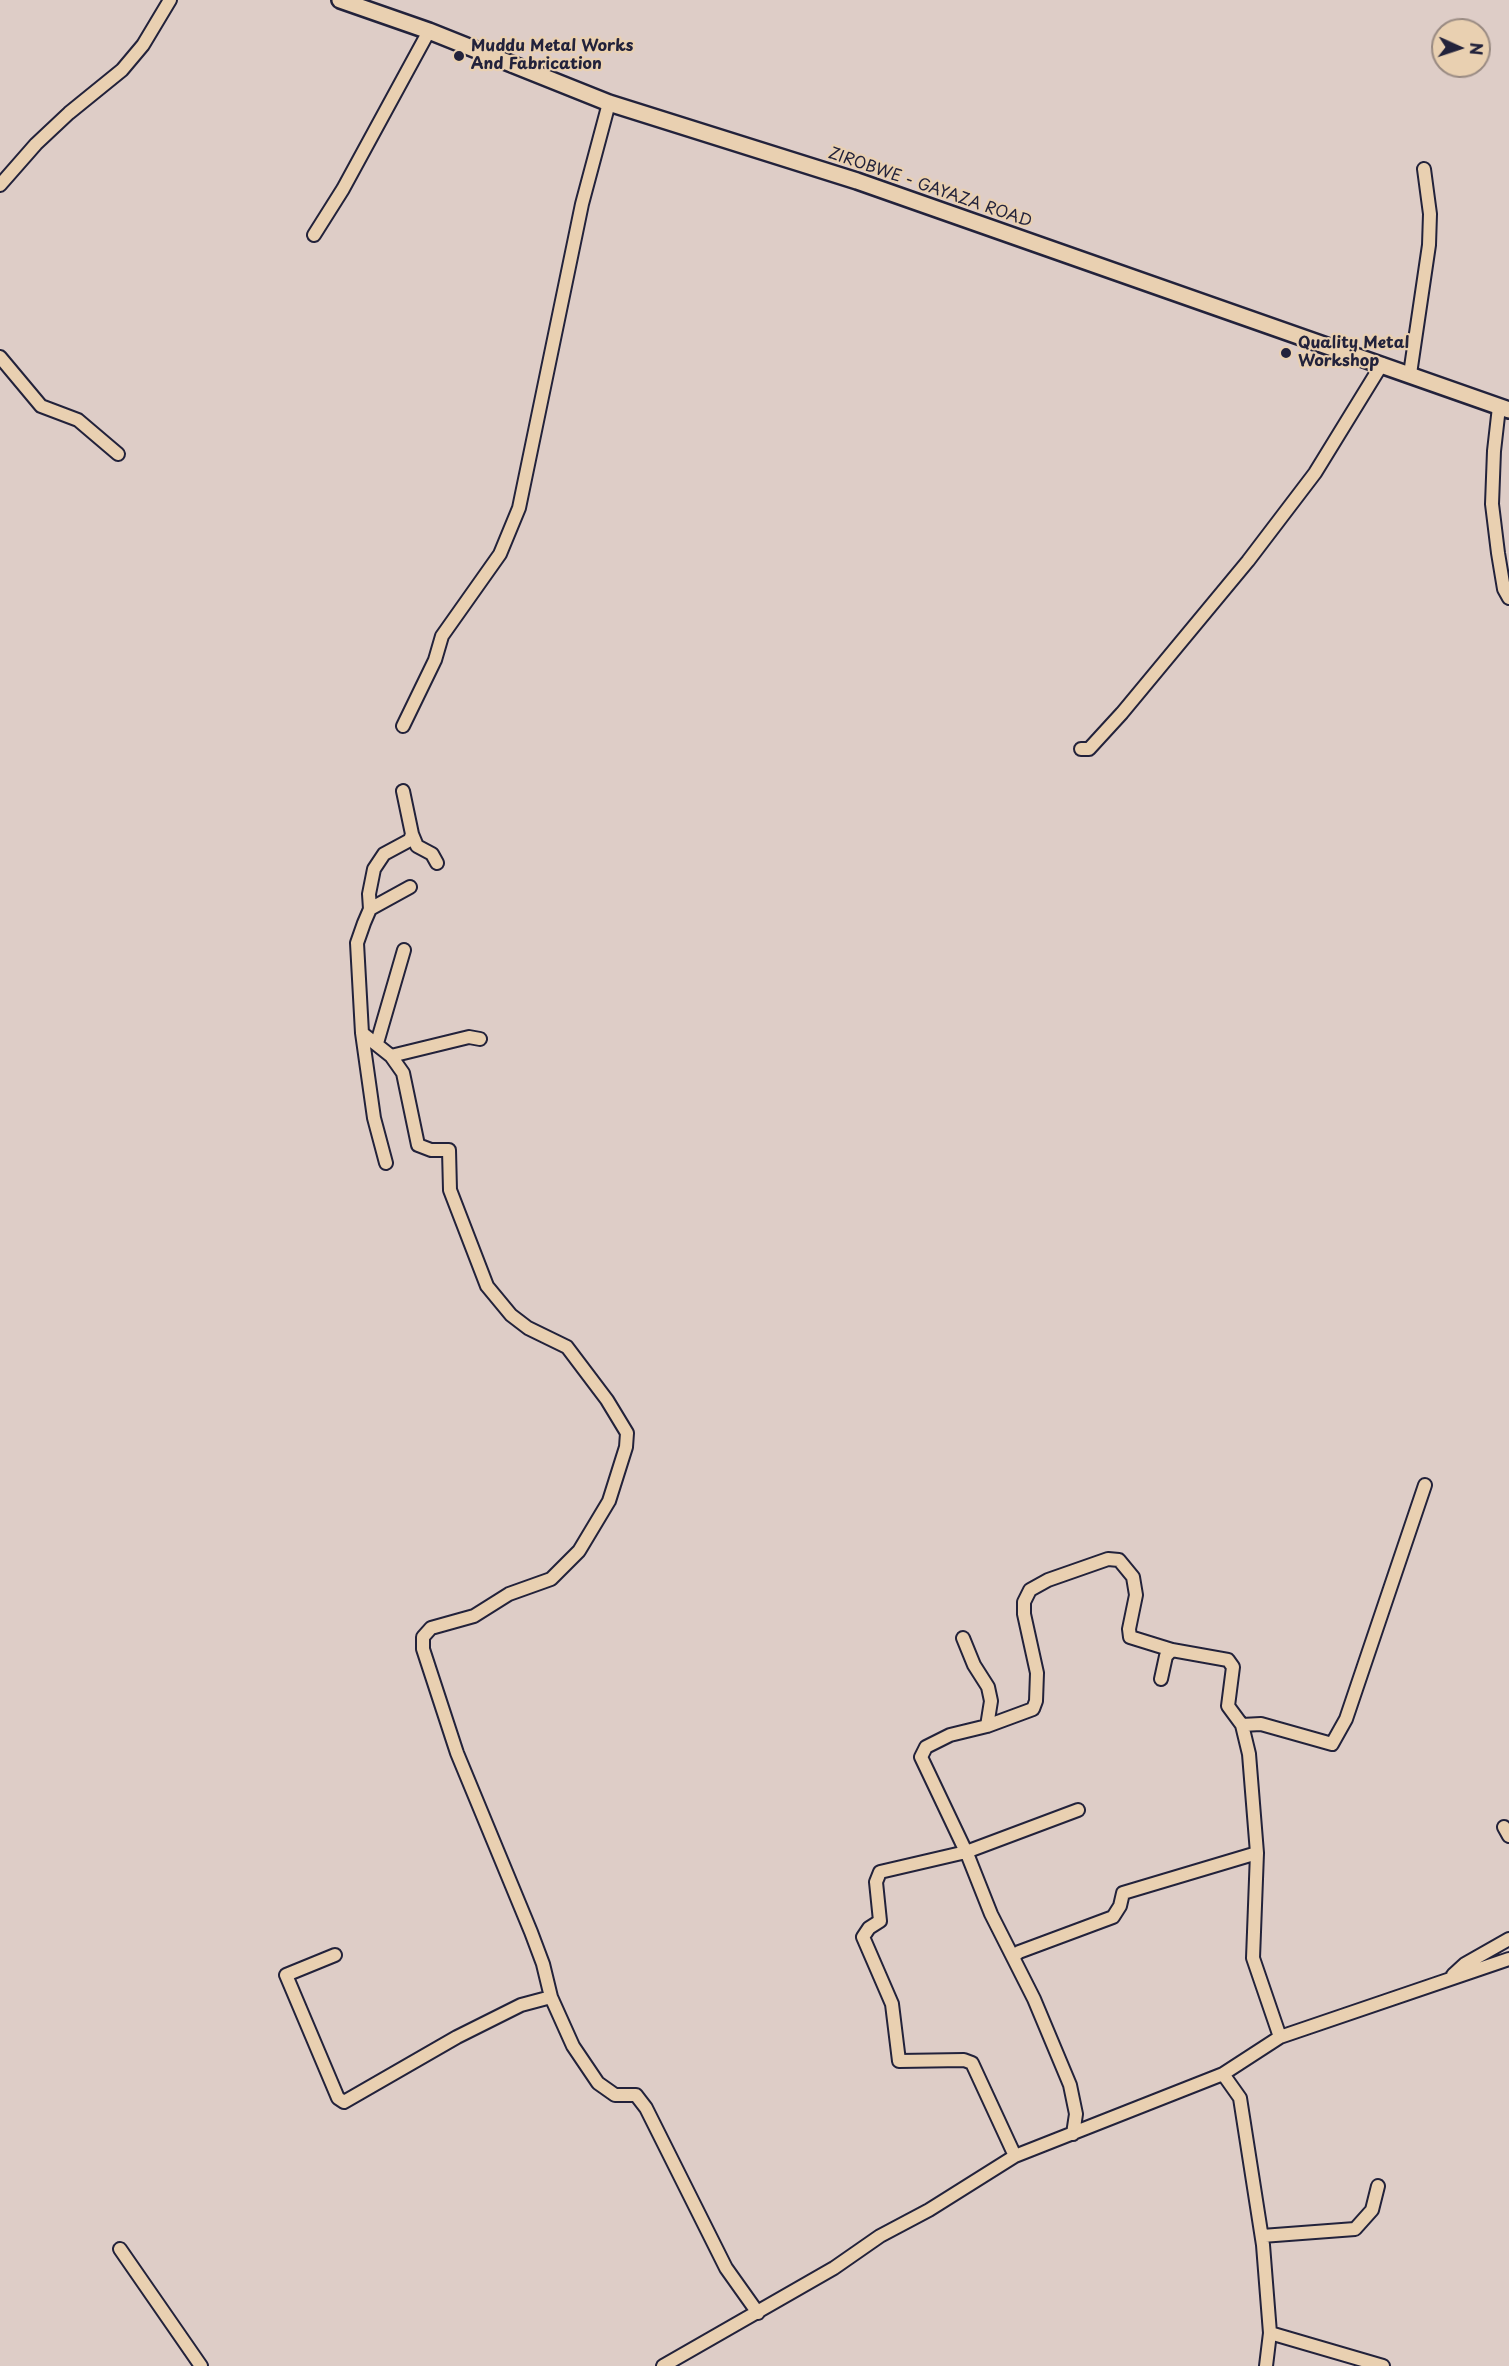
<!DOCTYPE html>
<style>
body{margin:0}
#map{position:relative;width:1509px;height:2366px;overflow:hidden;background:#decdc7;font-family:"Playpen Sans",sans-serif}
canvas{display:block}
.north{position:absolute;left:1431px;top:18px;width:60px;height:60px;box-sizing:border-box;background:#e9d0b1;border:2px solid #998a82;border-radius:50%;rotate:93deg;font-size:16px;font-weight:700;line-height:24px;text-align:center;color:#22223b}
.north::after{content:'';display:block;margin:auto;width:21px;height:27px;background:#22223b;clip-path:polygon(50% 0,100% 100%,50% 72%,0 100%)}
</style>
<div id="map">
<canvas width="1509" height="2366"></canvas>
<div class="north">N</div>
</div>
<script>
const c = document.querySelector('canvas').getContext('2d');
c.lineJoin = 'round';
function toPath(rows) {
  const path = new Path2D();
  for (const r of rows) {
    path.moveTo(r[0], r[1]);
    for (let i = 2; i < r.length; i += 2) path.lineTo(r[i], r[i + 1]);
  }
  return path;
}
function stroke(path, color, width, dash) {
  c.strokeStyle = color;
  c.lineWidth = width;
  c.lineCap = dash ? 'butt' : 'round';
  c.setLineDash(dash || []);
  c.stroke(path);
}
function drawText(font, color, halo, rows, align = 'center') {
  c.font = font + ' "Playpen Sans",sans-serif';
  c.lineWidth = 4.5;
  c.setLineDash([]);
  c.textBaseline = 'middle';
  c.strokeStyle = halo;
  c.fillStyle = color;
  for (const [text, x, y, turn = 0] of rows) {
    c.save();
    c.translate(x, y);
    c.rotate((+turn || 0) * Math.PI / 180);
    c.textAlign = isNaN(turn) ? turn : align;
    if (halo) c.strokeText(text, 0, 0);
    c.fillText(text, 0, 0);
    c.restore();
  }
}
const minor = toPath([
 [0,185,36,144,69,113,122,70,143,45,170,0],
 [314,235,343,189,429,31],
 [0,357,41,406,78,420,118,454],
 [1410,374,1429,245,1430,214,1424,169],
 [1499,407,1494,451,1492,504,1498,553,1504,589,1509,598],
 [403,726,435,660,442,636,500,554,519,508,582,204,609,103],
 [1081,749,1089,749,1122,713,1248,561,1315,473,1382,364],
 [403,791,412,834,417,846,432,854,437,863],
 [370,909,369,894,374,869,384,854,410,840,412,834],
 [362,1033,357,943,364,923,370,909,410,887],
 [377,1043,404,950],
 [391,1056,469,1037,480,1039],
 [386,1163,374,1118,362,1033,391,1056,403,1073,418,1145,431,1150,449,1150,450,1190,487,1286,511,1315,528,1328,567,1347,607,1400,627,1433,626,1447,609,1501,579,1551,551,1579,509,1594,474,1616,431,1628,423,1637,423,1649,457,1753,531,1932,543,1964,551,1997,573,2046,598,2083,615,2095,636,2095,646,2108,726,2268,758,2313],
 [963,1638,974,1665,988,1687,991,1701,987,1726],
 [1161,1679,1166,1656,1172,1650,1228,1660,1233,1667,1228,1706,1242,1725,1249,1754,1257,1853,1253,1958,1280,2037],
 [1242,1725,1261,1724,1332,1744,1346,1719,1425,1485],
 [1504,1827,1509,1836],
 [335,1955,286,1975,338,2098,344,2102,457,2037,521,2005,551,1997],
 [1013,1957,1019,1952,1113,1917,1120,1906,1123,1893,1257,1853],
 [1453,1975,1465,1964,1509,1939],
 [1223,2074,1240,2098,1263,2245,1270,2333,1266,2366],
 [1073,2134,1076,2114,1070,2085,1034,1999,991,1914,968,1856,921,1757,926,1747,950,1735,987,1726,1033,1709,1036,1701,1037,1673,1024,1614,1024,1602,1030,1590,1048,1580,1108,1559,1119,1560,1133,1577,1136,1595,1129,1629,1130,1637,1172,1650],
 [1015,2156,972,2063,964,2060,899,2061,892,2004,863,1937,869,1928,880,1921,876,1882,880,1872,966,1852,1078,1810],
 [1262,2236,1355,2229,1372,2210,1378,2186],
 [120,2249,201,2366],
 [1270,2333,1383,2366],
 [663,2366,834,2268,880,2236,929,2210,1015,2156,1223,2074,1280,2037,1509,1959]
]);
const tertiary = toPath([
 [340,0,429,31,609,103,857,181,1509,410]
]);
stroke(minor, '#22223b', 16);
stroke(tertiary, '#22223b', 20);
stroke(minor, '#e9d0b1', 12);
stroke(tertiary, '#e9d0b1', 15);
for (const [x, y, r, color] of [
 [459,56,6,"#22223b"],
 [1286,353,6,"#22223b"]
]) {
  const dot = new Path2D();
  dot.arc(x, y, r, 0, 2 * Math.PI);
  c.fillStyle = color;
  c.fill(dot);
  stroke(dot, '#e9d0b1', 2);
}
drawText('bold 16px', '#22223b', '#e9d0b1', [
 ["Muddu Metal Works",471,47],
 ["And Fabrication",471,65],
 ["Quality Metal",1298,344],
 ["Workshop",1298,362]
], 'left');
drawText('16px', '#22223b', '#e9d0b1', [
 ["ZIROBWE - GAYAZA ROAD",930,188,19]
]);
</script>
